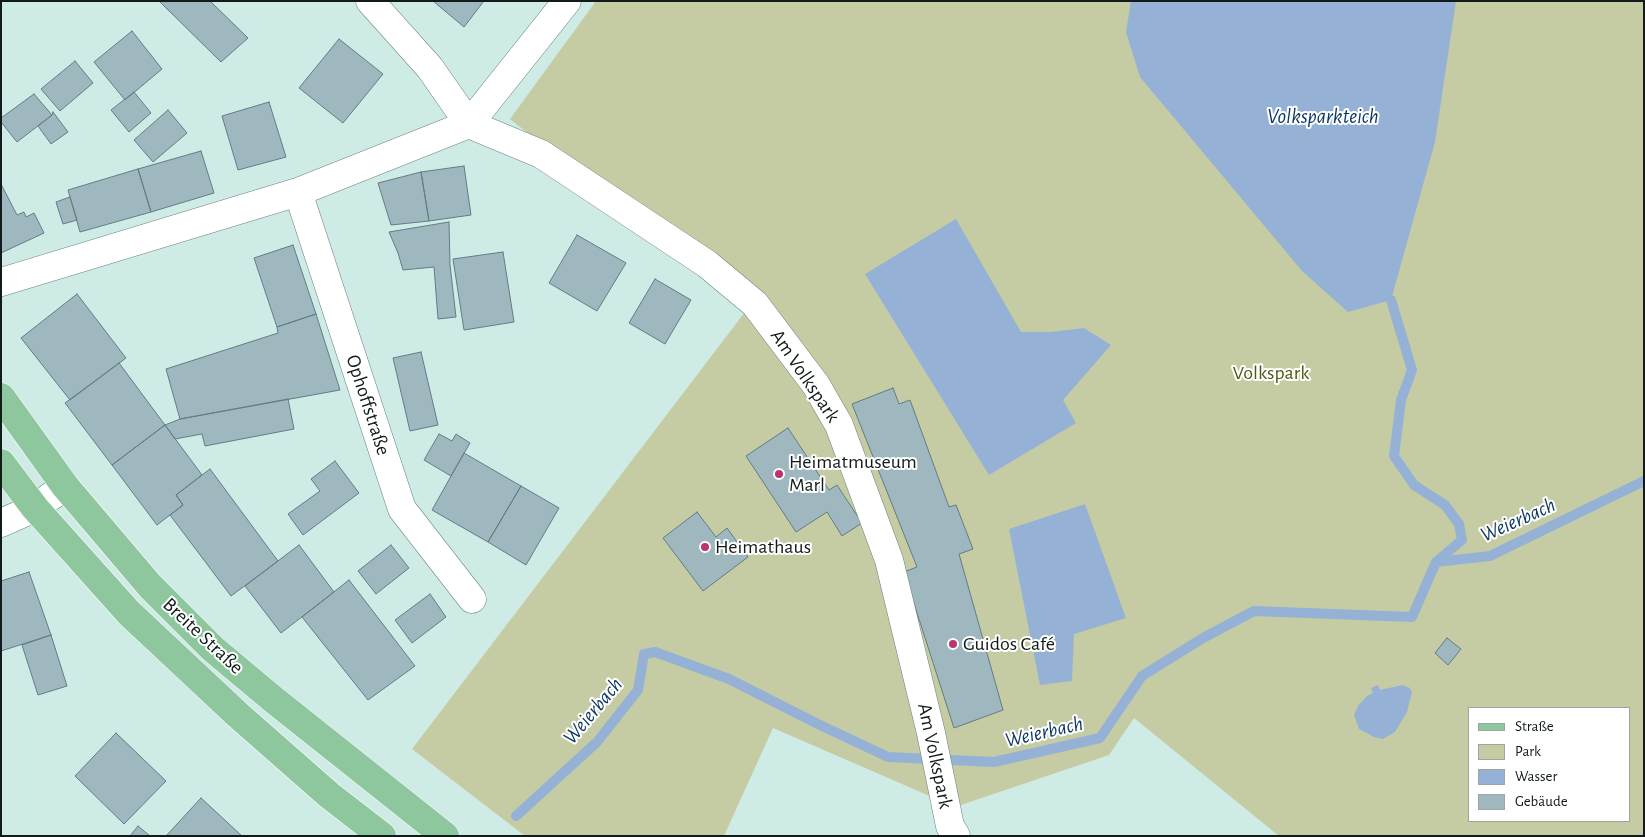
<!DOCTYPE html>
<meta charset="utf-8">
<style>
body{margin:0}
#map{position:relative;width:1645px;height:837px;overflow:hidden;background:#cfebe6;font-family:"Alegreya Sans",sans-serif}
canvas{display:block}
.frame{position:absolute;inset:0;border:2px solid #111b19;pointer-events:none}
.legend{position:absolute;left:1468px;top:707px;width:162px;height:115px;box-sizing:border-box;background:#fff;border:1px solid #a0a4a3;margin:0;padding:6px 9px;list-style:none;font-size:15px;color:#111b19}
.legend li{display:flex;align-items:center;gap:10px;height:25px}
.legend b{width:25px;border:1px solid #a0a4a3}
</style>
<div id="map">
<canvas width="1645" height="837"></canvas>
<div class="frame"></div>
<ul class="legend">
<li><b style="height:6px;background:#8ec79d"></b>Straße</li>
<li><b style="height:14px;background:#c5cca4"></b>Park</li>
<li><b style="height:14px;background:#95b2d6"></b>Wasser</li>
<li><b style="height:14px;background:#9fb8c0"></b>Gebäude</li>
</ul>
</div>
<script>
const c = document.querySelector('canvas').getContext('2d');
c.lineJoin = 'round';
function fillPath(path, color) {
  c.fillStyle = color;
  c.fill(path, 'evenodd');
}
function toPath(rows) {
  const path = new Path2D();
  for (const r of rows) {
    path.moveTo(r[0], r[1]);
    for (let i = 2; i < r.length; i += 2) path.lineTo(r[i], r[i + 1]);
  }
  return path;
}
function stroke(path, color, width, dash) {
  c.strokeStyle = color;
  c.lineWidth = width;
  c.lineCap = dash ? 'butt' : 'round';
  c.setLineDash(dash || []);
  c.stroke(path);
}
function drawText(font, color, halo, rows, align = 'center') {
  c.font = font + ' "Alegreya Sans",sans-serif';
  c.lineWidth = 4;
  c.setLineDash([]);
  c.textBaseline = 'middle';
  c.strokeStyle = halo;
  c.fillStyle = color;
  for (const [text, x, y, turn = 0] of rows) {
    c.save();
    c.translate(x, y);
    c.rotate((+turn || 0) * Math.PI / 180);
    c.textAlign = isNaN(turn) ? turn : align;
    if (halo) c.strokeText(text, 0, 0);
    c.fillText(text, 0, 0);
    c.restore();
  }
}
fillPath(toPath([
 [596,1,1644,1,1644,836,1279,836,1134,718,1109,755,955,807,773,728,724,836,525,836,412,749,748,308,510,119],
 [1469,708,1629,708,1629,821,1469,821]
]), '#c5cca4');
fillPath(toPath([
 [1131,1,1456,1,1435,142,1391,300,1348,312,1302,271,1140,77,1126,32],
 [956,219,1021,332,1050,332,1084,328,1111,345,1063,400,1076,423,989,475,865,274],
 [1085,504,1126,618,1074,634,1072,681,1040,685,1009,529],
 [1378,685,1380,690,1402,685,1410,688,1412,692,1407,712,1395,732,1383,739,1374,737,1359,729,1354,715,1358,706,1367,696,1373,693,1371,688]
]), '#95b2d6');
stroke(toPath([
 [1391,300,1412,370,1401,400,1394,456,1414,485,1445,505,1459,524,1462,540,1436,562],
 [516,816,597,742,638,690,644,654,655,652,729,679,820,725,888,757,994,762,1100,738,1142,676,1203,638,1254,611,1412,617,1436,562,1490,556,1644,481]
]), '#95b2d6', 10);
const building = toPath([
 [159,1,210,1,248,38,221,62,159,1],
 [433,1,484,1,464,27,433,1],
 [132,31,162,69,125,100,94,62,132,31],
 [339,39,383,74,343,123,299,88,339,39],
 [75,61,93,83,60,111,41,89,75,61],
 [134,92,151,113,129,132,111,110,134,92],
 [34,94,52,115,17,142,1,122,1,118,34,94],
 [269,102,286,157,238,170,222,116,269,102],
 [168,110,187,133,153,162,134,140,168,110],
 [53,112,68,132,51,144,38,126,52,115,53,112],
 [201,151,214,193,151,212,138,169,201,151],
 [464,166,471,215,429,221,421,172,464,166],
 [138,169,151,212,80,232,68,190,138,169],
 [421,172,429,221,391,225,378,183,421,172],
 [1,184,17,215,24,212,26,217,34,213,44,233,1,253,1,184],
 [70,197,77,220,63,224,56,202,70,197],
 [449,222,450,265,456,317,438,319,434,267,403,270,398,253,389,232,449,222],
 [577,235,626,263,597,311,549,283,577,235],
 [293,245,316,314,277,327,254,258,293,245],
 [503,252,514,322,464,330,453,259,503,252],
 [655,279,691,300,665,344,629,323,655,279],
 [77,294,126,358,70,400,21,338,77,294],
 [316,314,340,390,180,419,166,369,278,333,277,327,316,314],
 [421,352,438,425,410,431,393,358,421,352],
 [119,363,165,425,112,465,65,403,119,363],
 [893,388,899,404,910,400,949,507,956,505,973,549,959,554,1003,710,954,728,910,591,901,573,917,567,852,404,893,388],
 [288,399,294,429,205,446,202,434,175,439,165,425,180,419,288,399],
 [165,425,202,475,176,495,183,505,157,525,112,465,165,425],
 [788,428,829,490,837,485,862,523,842,536,827,512,796,532,746,456,788,428],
 [439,434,452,441,456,434,470,443,451,476,424,460,439,434],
 [464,453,521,486,488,542,432,510,464,453],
 [335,461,359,493,303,535,288,514,320,491,311,479,335,461],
 [210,469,278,561,231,596,170,515,183,505,176,495,210,469],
 [521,486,559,508,526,565,488,542,521,486],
 [697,512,716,537,727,528,748,557,703,591,663,538,697,512],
 [299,545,334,592,281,633,245,586,299,545],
 [391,545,409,568,376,594,358,571,391,545],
 [29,572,51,635,1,651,1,581,29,572],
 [349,580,415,666,368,700,302,617,349,580],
 [430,594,446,617,412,643,395,620,430,594],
 [51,635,67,686,38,695,22,645,51,635],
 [1447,638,1461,649,1448,665,1435,653,1447,638],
 [116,733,166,781,124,824,75,776,116,733],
 [201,798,242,836,166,836,201,798],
 [138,826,150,836,130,836,138,826]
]);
fillPath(building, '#9fb8c0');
stroke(building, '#647b83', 1);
const minor = toPath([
 [370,1,430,68,469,124,541,154,707,264,755,304,816,385,839,425,889,560,931,733,950,826,956,836],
 [298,192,402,509,472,599],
 [1,282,298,192,469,124,567,1],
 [1,523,35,508,65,486]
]);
const major = toPath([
 [1,397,65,486,150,586,213,649,274,700,445,836],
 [1,463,35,508,129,613,238,715,329,795,382,836]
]);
stroke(minor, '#6b8480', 29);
stroke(major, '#fff', 29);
stroke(minor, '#fff', 28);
stroke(major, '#8ec79d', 28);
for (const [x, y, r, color] of [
 [779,474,5,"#bb3370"],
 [705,547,5,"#bb3370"],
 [953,644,5,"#bb3370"]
]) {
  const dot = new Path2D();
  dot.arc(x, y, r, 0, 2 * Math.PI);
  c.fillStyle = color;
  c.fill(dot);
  stroke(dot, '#fff', 2);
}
drawText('20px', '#515811', '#fff', [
 ["Volkspark",1271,373]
]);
drawText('20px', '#111b19', '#fff', [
 ["Am Volkspark",805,376,56],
 ["Ophoffstraße",368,405,72],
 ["Breite Straße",203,636,43],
 ["Am Volkspark",935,756,78]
]);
drawText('20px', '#111b19', '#fff', [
 ["Heimatmuseum",789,462],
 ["Marl",789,485],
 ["Heimathaus",715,547],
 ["Guidos Café",963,644]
], 'left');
drawText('italic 21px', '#0e3764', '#fff', [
 ["Volksparkteich",1323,117],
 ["Weierbach",1518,520,-24],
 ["Weierbach",593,711,-50],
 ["Weierbach",1044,732,-13]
]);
</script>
